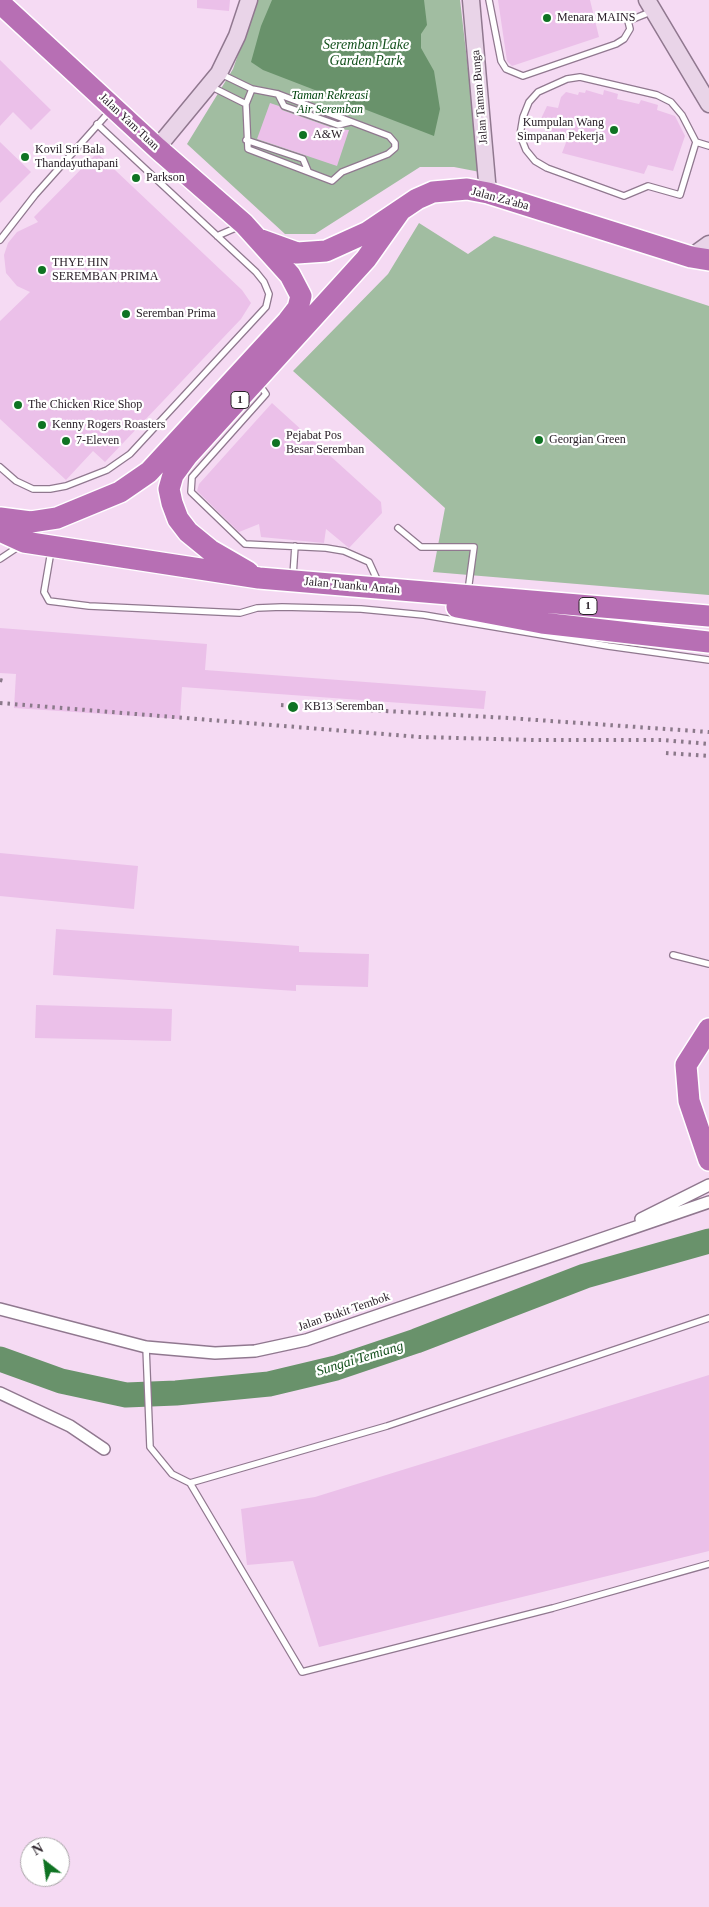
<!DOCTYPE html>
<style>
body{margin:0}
#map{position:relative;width:709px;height:1907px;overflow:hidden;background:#f5daf3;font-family:Georgia,serif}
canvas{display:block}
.north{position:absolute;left:20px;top:1837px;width:50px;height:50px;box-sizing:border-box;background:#fff;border:1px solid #aaa6a9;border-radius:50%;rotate:330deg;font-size:14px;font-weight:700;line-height:20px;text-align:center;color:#2a2029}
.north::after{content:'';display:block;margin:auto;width:18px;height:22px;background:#0f7323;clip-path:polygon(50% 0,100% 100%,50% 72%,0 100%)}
</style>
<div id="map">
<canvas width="709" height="1907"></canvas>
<div class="north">N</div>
</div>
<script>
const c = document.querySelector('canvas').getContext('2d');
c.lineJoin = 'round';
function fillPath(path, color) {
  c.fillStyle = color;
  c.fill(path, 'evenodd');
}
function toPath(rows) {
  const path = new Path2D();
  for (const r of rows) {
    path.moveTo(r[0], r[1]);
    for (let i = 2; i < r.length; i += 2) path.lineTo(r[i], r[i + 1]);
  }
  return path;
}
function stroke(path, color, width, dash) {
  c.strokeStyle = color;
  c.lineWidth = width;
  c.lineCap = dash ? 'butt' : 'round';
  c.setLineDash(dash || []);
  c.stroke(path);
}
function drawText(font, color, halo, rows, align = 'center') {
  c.font = font + ' Georgia,serif';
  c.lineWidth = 4.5;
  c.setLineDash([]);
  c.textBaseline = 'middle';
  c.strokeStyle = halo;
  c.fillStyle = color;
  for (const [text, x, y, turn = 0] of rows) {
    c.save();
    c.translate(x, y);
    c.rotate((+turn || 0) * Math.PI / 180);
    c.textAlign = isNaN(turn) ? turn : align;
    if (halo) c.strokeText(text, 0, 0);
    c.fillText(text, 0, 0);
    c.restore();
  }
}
fillPath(toPath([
 [257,0,460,0,480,172,454,167,420,167,315,234,285,234,187,144,233,69],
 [419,223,468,254,494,236,709,306,709,595,433,572,445,508,293,371,388,274]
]), '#a1bda1');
fillPath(toPath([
 [272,0,424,0,427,25,421,34,421,48,434,71,440,109,434,136,263,70,251,62,261,26]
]), '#69926b');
stroke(toPath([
 [0,1359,61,1381,126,1395,176,1393,269,1384,336,1368,416,1341,585,1276,709,1241]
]), '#69926b', 25);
fillPath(toPath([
 [197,0,230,0,229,11,197,8],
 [498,0,590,0,599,37,512,66,507,61],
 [0,60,51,110,31,130,13,112,0,126],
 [586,90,603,95,604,90,618,94,617,99,639,104,641,100,658,105,657,110,675,116,685,136,673,171,648,165,644,174,562,153,567,140,545,134,548,126,539,123,547,106,558,108,561,97,566,92,578,95,579,92,585,93],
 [270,103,279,106,282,110,336,129,349,130,337,166,257,139],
 [0,142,31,172,0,203],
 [97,153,242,290,251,303,241,319,105,462,93,451,66,480,0,419,0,321,30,292,17,286,6,273,4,255,8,243,17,232,38,222,34,217],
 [272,403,381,502,382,513,349,548,326,529,324,543,261,537,259,524,239,532,197,491,199,484],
 [0,628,207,644,205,670,486,691,484,709,182,687,180,719,14,708,16,674,0,673],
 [0,853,138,866,134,909,0,896],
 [56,929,299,946,299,952,369,954,368,987,296,985,296,991,53,975],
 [36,1005,172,1009,171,1041,35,1038],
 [709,1375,709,1551,319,1647,293,1561,247,1565,241,1509,315,1497]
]), '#ebc0e9');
const lane = toPath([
 [489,0,501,61,506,69,523,76,616,44,624,39,630,29,628,21,653,11],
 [210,86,246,104,248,149,332,181,342,172,388,154,395,148,395,143,389,136,278,94,252,89,221,74],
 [278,94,284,106,338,125,350,122],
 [246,104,252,89],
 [246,140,303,159,308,171],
 [696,142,680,195,648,186,624,196,547,168,535,161,526,150,520,135,523,117,529,102,538,92,567,79,580,77,657,95,671,102,682,115,696,142,709,146],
 [217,236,240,226],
 [0,240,35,195,110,111],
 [259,384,266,394,192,477,191,492,245,544,326,548,344,551,369,562,379,584],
 [0,467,16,481,33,489,50,489,66,486,107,470,130,454,266,307,269,294,264,282,256,272,97,124],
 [398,528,421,547,474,547,468,591],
 [51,551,44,592,49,601,89,606,240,613,257,608,282,607,361,609,424,615,608,646,709,660],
 [0,559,21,545],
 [293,576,295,546],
 [673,955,709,964],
 [146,1347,150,1447,172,1474,190,1483,302,1672,553,1608,709,1564],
 [190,1483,387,1426,709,1318]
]);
const street = toPath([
 [641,1219,709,1185],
 [0,1309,146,1347,215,1353,255,1351,306,1340,709,1202],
 [0,1393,70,1426,104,1449]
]);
const secondary = toPath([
 [471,0,488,193],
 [647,0,709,104],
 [157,148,219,73,237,36,249,0],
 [691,257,709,244]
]);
const highway = toPath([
 [0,3,157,148,244,224,290,275,301,296,298,308,288,321,149,472,120,492,57,518,31,522,0,518],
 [261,240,297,253,326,251,368,232,417,199,433,192,467,189,488,193,691,257,709,260],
 [0,531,24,542,259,578,709,616],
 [248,572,210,550,188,532,178,519,172,503,169,489,173,475,187,456,366,259,400,211],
 [457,607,542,623,709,642],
 [709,1029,686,1065,689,1101,709,1160]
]);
stroke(lane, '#90788f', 8);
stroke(street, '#90788f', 14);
stroke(secondary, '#90788f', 19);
stroke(highway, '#fff', 24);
stroke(lane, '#fff', 5.5);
stroke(street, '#fff', 11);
stroke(secondary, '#e9d4e8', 16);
stroke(highway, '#b76fb4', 21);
stroke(toPath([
 [0,680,4,681],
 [0,703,420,737,535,740,663,740,709,744],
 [281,705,508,718,709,732],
 [666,753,709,756]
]), '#8b798a', 4, [2.5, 5]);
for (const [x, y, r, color] of [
 [547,18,5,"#0f7323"],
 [614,130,5,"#0f7323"],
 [303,135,5,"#0f7323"],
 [25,157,5,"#0f7323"],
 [136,178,5,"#0f7323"],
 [42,270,5,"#0f7323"],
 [126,314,5,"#0f7323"],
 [18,405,5,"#0f7323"],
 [42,425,5,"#0f7323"],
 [539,440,5,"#0f7323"],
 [66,441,5,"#0f7323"],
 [276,443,5,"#0f7323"],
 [293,707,6,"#0f7323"]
]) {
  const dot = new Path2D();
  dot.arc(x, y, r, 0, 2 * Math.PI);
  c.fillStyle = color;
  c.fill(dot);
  stroke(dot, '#fff', 2);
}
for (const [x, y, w] of [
 [240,400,18],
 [588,606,18]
]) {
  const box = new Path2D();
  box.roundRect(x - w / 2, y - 8.5, w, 17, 4);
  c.fillStyle = '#fff';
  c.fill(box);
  stroke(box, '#2a2029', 1);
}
drawText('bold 11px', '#2a2029', null, [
 ["1",240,400],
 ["1",588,606]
]);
drawText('12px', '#2a2029', '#fff', [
 ["Menara MAINS",557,18],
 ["Kumpulan Wang",604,123,"right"],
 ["Simpanan Pekerja",604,137,"right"],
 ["A&W",313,135],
 ["Kovil Sri Bala",35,150],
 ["Thandayuthapani",35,164],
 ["Parkson",146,178],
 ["THYE HIN",52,263],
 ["SEREMBAN PRIMA",52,277],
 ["Seremban Prima",136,314],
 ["The Chicken Rice Shop",28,405],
 ["Kenny Rogers Roasters",52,425],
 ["Pejabat Pos",286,436],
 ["Besar Seremban",286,450],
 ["Georgian Green",549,440],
 ["7-Eleven",76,441],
 ["KB13 Seremban",304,707]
], 'left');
drawText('italic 12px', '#00430d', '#fff', [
 ["Taman Rekreasi",330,96],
 ["Air Seremban",330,110]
]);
drawText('12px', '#2a2029', '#fff', [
 ["Jalan Taman Bunga",480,97,-95],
 ["Jalan Yam Tuan",129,122,43],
 ["Jalan Za'aba",500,199,15],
 ["Jalan Tuanku Antah",352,586,5],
 ["Jalan Bukit Tembok",344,1312,-19]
]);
drawText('italic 14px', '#14511d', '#fff', [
 ["Seremban Lake",366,45],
 ["Garden Park",366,61],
 ["Sungai Temiang",360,1359,-17]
]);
</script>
